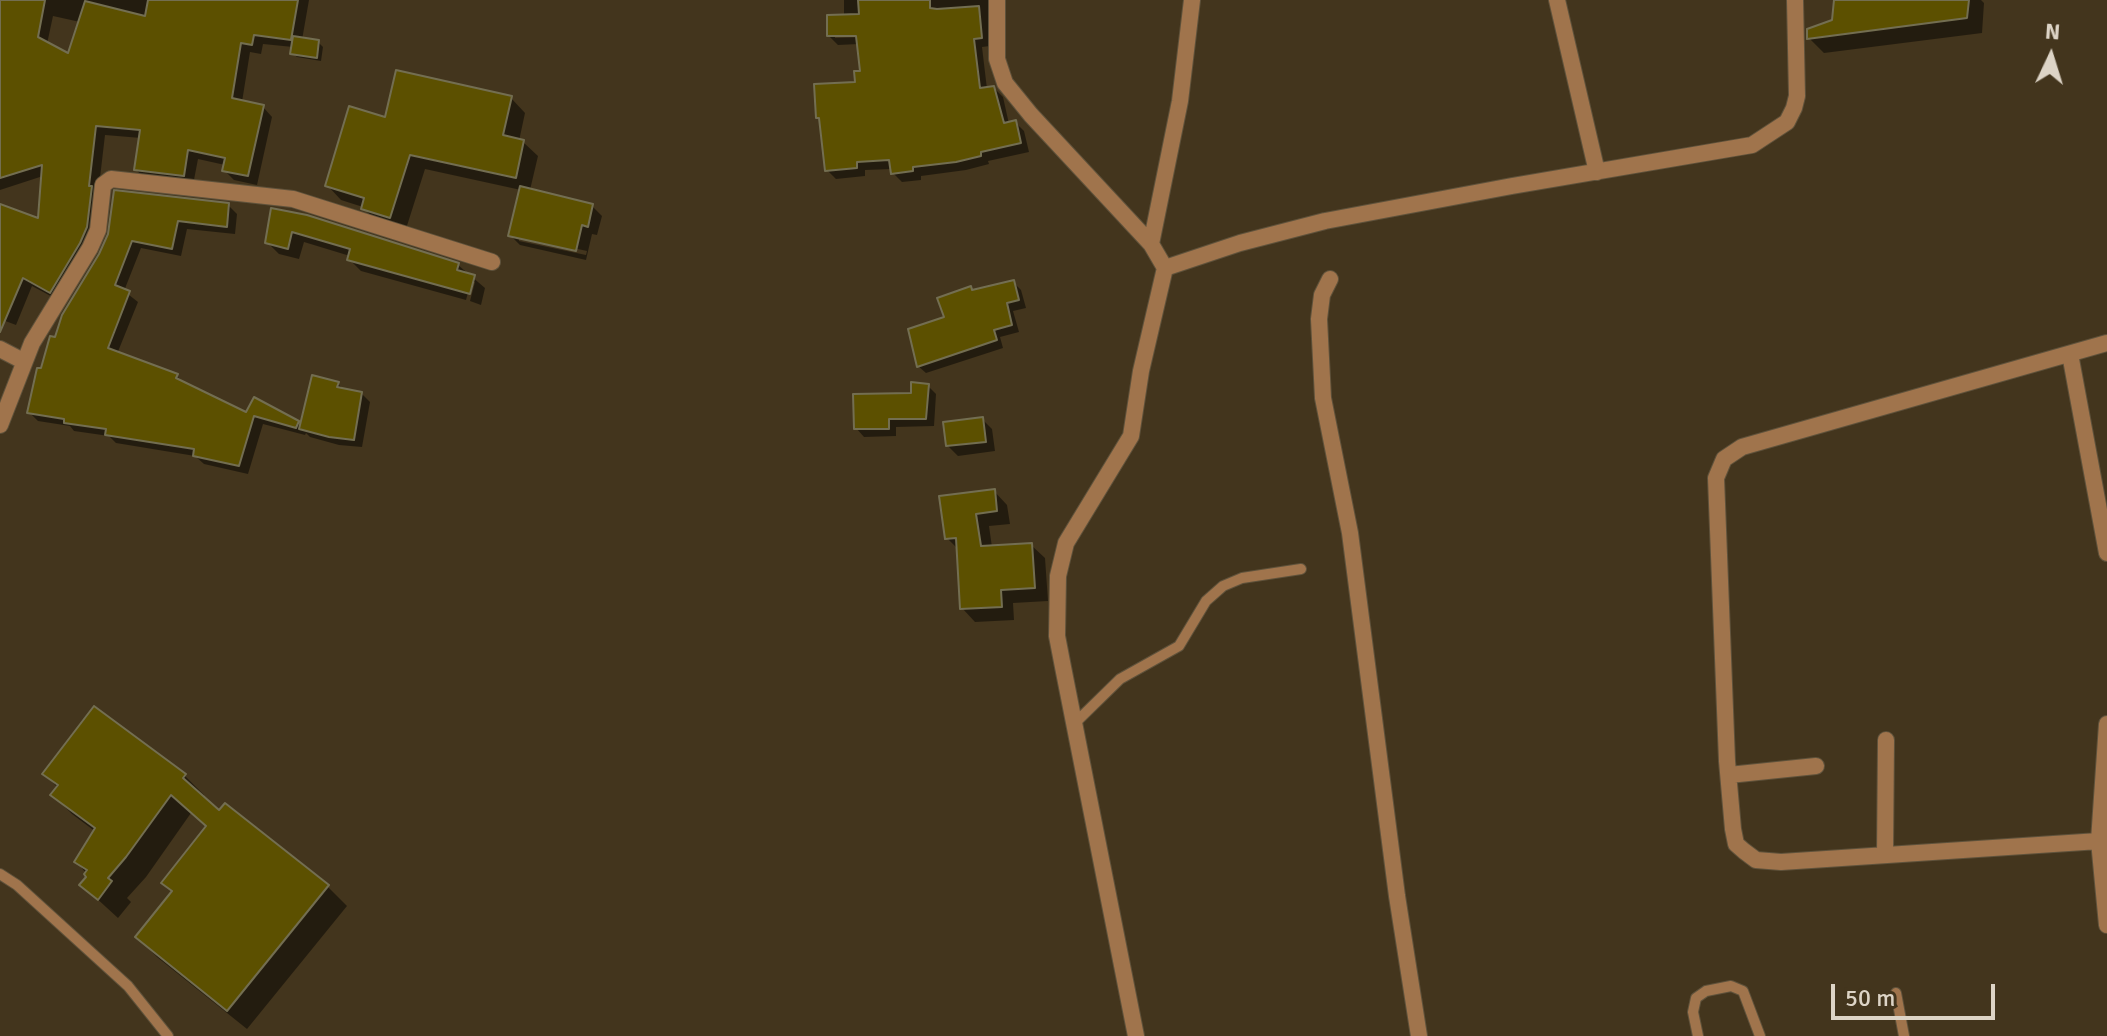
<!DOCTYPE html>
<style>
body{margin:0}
#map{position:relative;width:2107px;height:1036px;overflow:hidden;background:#43351d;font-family:Signika,sans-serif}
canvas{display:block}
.north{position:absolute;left:2011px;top:16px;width:80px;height:80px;-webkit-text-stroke:6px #43351d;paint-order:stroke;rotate:4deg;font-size:22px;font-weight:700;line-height:32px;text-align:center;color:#ddd4c6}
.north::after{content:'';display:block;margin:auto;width:28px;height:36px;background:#ddd4c6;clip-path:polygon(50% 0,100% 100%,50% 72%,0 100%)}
.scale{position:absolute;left:1831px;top:984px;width:164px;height:36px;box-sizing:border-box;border:4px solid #ddd4c6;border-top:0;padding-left:10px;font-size:24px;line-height:28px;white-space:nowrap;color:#ddd4c6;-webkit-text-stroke:6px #43351d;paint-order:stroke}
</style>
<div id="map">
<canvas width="2107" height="1036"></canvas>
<div class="north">N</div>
<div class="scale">50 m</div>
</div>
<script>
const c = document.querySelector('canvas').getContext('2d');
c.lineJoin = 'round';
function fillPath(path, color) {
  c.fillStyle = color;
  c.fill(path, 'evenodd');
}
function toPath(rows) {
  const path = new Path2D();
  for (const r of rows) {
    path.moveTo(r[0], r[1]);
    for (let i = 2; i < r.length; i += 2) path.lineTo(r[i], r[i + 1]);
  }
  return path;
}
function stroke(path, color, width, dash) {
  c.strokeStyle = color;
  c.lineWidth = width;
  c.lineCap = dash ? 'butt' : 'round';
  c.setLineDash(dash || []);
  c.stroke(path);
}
fillPath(toPath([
 [0,0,309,0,302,40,318,42,323,47,321,61,297,57,292,53,293,47,263,44,261,54,250,52,242,102,263,107,272,117,257,185,234,180,224,170,225,165,198,159,193,185,146,179,136,170,141,138,105,135,98,195,96,237,60,301,32,286,16,325,0,319,0,206,40,221,43,176,0,190],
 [53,16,80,22,69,56,47,44],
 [844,0,988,0,994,27,988,28,990,46,982,47,987,89,994,88,1003,97,1009,124,1015,122,1024,131,1029,152,988,161,989,164,966,170,921,176,921,180,902,182,893,173,892,169,865,170,865,176,836,179,827,170,821,121,818,118,857,84,862,73,859,44,838,45,829,36,844,16],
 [866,33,866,37,835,38,835,34],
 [1836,0,1981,0,1984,3,1982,33,1824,53,1809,38,1834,21],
 [511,98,525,113,519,141,523,142,538,156,530,190,592,206,602,216,597,235,592,234,586,260,520,245,510,235,521,190,425,169,405,232,377,223,363,207,341,200,327,185,386,120],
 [519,236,587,251,586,255,519,241],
 [228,205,237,214,235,234,187,229,181,256,141,248,124,291,138,302,117,354,177,376,185,384,247,415,298,423,301,426,338,384,344,390,361,393,370,402,362,447,339,445,310,437,306,433,305,435,263,424,248,474,204,464,195,456,116,443,109,436,74,431,70,426,38,421,29,412,43,371,56,339,110,235],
 [273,210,458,265,485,288,481,305,470,301,475,282,471,282,466,300,361,271,349,259,350,256,304,242,299,259,279,254,267,242],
 [1013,282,1021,290,1026,308,1013,311,1019,332,1000,337,1003,348,926,373,918,366,946,318,974,292],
 [928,386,936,394,934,426,896,427,896,436,864,437,856,428],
 [982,419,992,429,995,451,958,456,948,446],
 [994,491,1007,505,1010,524,989,526,992,547,1031,545,1045,558,1048,601,1013,603,1014,620,975,622,962,608,958,549,947,538],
 [94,709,185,776,204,795,202,798,220,813,327,886,347,906,247,1029,157,957,137,937,173,892,163,882,208,827,191,813,146,877,127,898,131,902,118,918,82,885,89,877,77,862,96,832,72,814,53,795,58,788,45,774]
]), '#0007');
const building = toPath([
 [0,0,45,0,38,37,68,53,85,1,145,16,148,0,298,0,291,40,254,35,252,45,241,43,232,98,264,105,248,176,222,171,225,158,188,150,184,176,134,170,140,130,96,126,89,186,92,186,87,227,80,243,50,293,23,278,0,332,0,204,38,218,42,165,0,178,0,0],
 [858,0,930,0,930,8,937,9,979,6,982,38,974,39,980,88,994,86,1004,123,1016,120,1021,143,981,152,981,156,956,162,913,167,913,171,891,174,889,160,857,162,857,168,825,171,819,118,816,118,814,84,855,82,854,71,860,71,856,36,827,36,827,15,859,14,858,0],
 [1834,0,1969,0,1967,18,1807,39,1807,29,1832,20,1834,0],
 [293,36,319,40,317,58,290,54,293,36],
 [396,70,512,96,503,135,524,140,516,178,410,155,390,218,361,209,364,198,325,186,349,106,385,117,396,70],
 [520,186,593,204,588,227,582,225,576,251,508,236,520,186],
 [114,190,229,203,227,227,178,221,172,249,132,241,115,285,130,291,108,348,178,374,176,378,246,412,254,397,299,421,296,428,254,416,239,466,193,456,194,449,105,435,106,429,64,423,64,419,27,413,37,368,41,368,50,336,55,337,62,315,99,254,108,234,114,190],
 [271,208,307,215,459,263,457,270,475,275,470,294,347,260,350,249,292,232,288,249,265,243,271,208],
 [1014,280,1019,300,1007,303,1012,325,994,330,997,340,917,367,908,329,944,317,937,298,971,286,972,290,1014,280],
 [312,375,339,382,337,387,362,392,354,440,329,437,299,429,312,375],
 [911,382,929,384,926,419,889,419,889,429,854,429,853,394,911,393,911,382],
 [983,417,986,442,946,446,943,422,983,417],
 [995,489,997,511,976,514,981,546,1032,543,1035,588,1001,590,1002,607,960,609,956,538,945,539,939,496,995,489],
 [94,706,186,774,183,778,219,810,225,803,329,885,227,1011,135,937,172,891,161,883,206,826,171,795,126,857,108,878,112,881,98,900,79,885,86,877,84,874,87,870,74,862,95,828,50,795,58,785,42,774,94,706]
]);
fillPath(building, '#5c5000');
stroke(building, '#736e51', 2);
const service = toPath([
 [1074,724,1120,679,1179,646,1206,601,1223,586,1242,578,1301,569],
 [0,874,17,885,128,986,168,1036],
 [1896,993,1904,1036],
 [1698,1036,1693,1012,1696,998,1706,991,1731,986,1743,991,1760,1036]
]);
const minor = toPath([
 [997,0,997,59,1005,83,1031,115,1151,244],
 [1557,0,1597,172],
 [1165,268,1151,244,1180,101,1192,0],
 [1330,279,1322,295,1319,319,1323,398,1350,533,1397,896,1419,1036],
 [0,349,23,361],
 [2070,354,2107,553],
 [0,425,32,343,90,248,98,230,103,185,111,179,293,199,492,262],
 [2107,724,2099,841,2107,925],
 [1729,775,1816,766],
 [2099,841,1781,862,1756,860,1744,851,1736,844,1733,829,1727,761,1716,478,1724,459,1742,447,2107,343],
 [1885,855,1886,740],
 [1136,1036,1063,667,1057,636,1058,576,1066,543,1131,436,1141,371,1165,268,1240,243,1325,221,1512,186,1752,145,1787,122,1794,108,1797,96,1795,0]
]);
stroke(service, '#5f523b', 12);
stroke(minor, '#5f523b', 18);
stroke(service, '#a0744c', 10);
stroke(minor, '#a0744c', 16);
</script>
